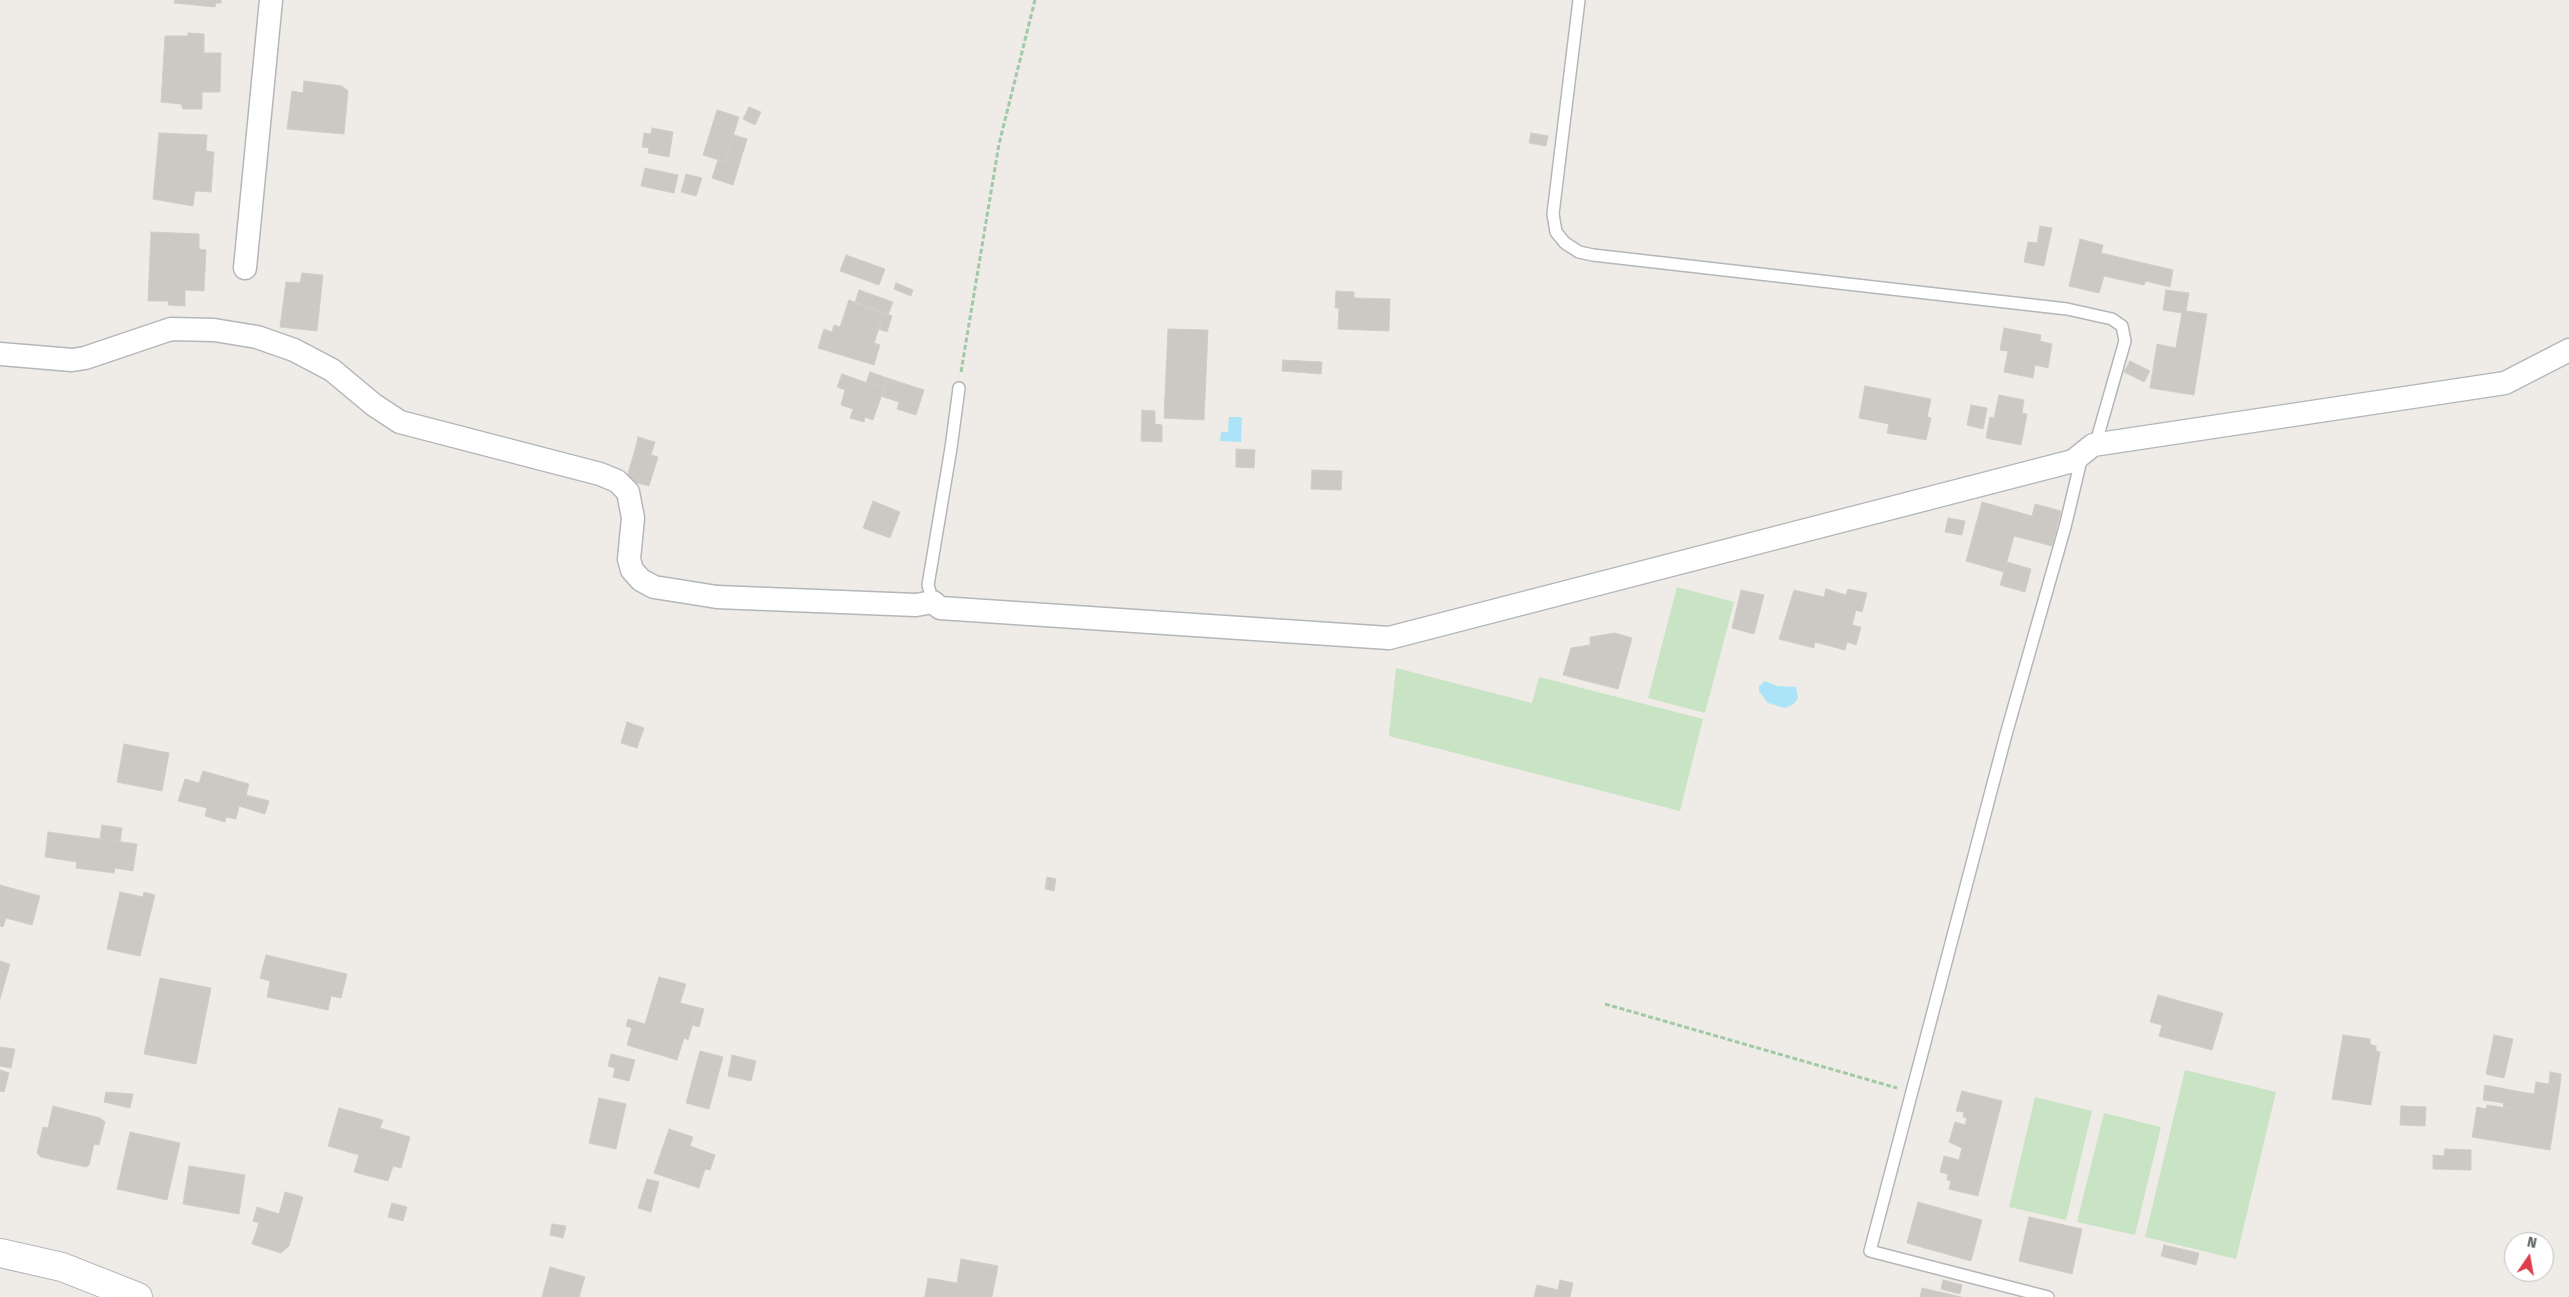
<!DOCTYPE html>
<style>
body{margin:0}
#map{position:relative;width:2569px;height:1297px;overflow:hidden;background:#efebe6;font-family:"Fira Sans",sans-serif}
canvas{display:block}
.north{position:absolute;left:2504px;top:1232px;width:50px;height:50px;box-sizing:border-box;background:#fff;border:1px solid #bec0c1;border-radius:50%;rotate:12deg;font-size:14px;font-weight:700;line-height:20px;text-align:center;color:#5d6265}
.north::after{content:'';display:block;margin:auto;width:18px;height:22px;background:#de3c4b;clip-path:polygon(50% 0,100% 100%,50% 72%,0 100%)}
</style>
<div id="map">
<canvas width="2569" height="1297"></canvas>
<div class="north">N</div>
</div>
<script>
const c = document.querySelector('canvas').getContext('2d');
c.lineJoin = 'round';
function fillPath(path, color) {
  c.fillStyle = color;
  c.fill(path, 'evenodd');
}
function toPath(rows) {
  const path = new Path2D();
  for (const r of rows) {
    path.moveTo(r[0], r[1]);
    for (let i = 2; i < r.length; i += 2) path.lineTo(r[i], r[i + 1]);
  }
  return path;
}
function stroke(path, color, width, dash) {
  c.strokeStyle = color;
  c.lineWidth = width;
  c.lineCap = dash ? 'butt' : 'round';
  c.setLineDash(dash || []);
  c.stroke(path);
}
fillPath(toPath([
 [1677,587,1734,602,1705,713,1648,698],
 [1396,668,1532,703,1539,677,1703,719,1680,811,1389,736],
 [2185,1070,2276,1092,2236,1259,2145,1237],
 [2035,1097,2092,1111,2066,1220,2009,1207],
 [2104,1113,2161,1127,2135,1235,2077,1222]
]), '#c9e4c4');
fillPath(toPath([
 [1229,417,1242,417,1241,442,1220,441,1221,432,1228,432],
 [1765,681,1777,686,1796,687,1798,698,1794,704,1785,708,1768,703,1759,691,1759,686]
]), '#abe4f9');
const building = toPath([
 [175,0,221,0,221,3,216,3,215,7,174,3,175,0],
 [188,33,204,34,204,53,221,53,220,92,202,92,202,109,183,109,181,104,161,102,165,36,188,36,188,33],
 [304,81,342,86,348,91,344,134,287,129,292,91,303,93,304,81],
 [749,107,761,112,755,125,743,119,749,107],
 [717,110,739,117,725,162,703,155,717,110],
 [652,128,673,132,669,157,648,153,649,148,642,147,644,133,651,134,652,128],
 [159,133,207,135,206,151,214,152,211,192,195,191,193,206,153,199,159,133],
 [1531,133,1548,136,1546,146,1529,143,1531,133],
 [734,135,747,139,733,185,712,178,718,160,725,162,734,135],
 [645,168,678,175,674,193,641,186,645,168],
 [686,174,702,178,696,196,681,192,686,174],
 [2040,226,2052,228,2044,266,2024,262,2028,242,2037,243,2040,226],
 [151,232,199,234,199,249,206,250,204,291,185,290,185,306,168,305,169,301,148,301,151,232],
 [2080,239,2103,245,2101,253,2173,270,2170,287,2146,281,2144,285,2104,276,2099,293,2069,286,2080,239],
 [846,255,885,269,879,285,840,271,846,255],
 [302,273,323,275,317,331,280,327,286,282,300,283,302,273],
 [896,283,913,290,911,296,894,289,896,283],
 [859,290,893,302,888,315,855,303,859,290],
 [2166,290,2189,293,2186,311,2207,314,2202,345,2177,341,2182,313,2163,310,2166,290],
 [1336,291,1354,292,1354,298,1390,299,1389,331,1338,329,1339,308,1335,308,1336,291],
 [849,300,884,313,874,343,880,345,874,365,818,348,824,329,832,332,834,325,840,327,849,300],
 [884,313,892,316,887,332,878,329,884,313],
 [2004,328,2041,335,2040,341,2052,344,2048,368,2035,365,2033,378,2004,372,2008,351,2000,350,2004,328],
 [1168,329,1208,330,1204,420,1164,418,1168,329],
 [2177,341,2202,345,2194,395,2150,388,2157,344,2176,348,2177,341],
 [1283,360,1322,362,1321,374,1282,371,1283,360],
 [2130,361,2150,371,2144,382,2124,372,2130,361],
 [870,372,887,378,884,389,866,383,870,372],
 [842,374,884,389,873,420,865,417,864,422,850,418,853,409,841,405,845,390,837,387,842,374],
 [887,378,924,390,916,415,897,409,899,402,881,396,887,378],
 [1865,386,1931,399,1927,417,1931,418,1926,440,1887,433,1889,424,1859,418,1865,386],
 [1999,395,2024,400,2022,413,2027,414,2021,445,1986,438,1990,417,1994,418,1999,395],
 [1971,405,1987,408,1983,429,1967,425,1971,405],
 [1142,410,1155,411,1155,424,1162,425,1162,442,1141,441,1142,410],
 [638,437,655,442,651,455,635,450,638,437],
 [1236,449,1255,450,1254,468,1236,467,1236,449],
 [635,450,658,457,649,486,626,480,635,450],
 [1312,470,1342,471,1341,490,1311,489,1312,470],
 [873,501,900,512,890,538,863,528,873,501],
 [1982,502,2032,516,2035,504,2061,511,2052,546,2014,536,2004,572,1966,561,1982,502],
 [1948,518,1965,521,1962,535,1945,532,1948,518],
 [2007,562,2031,569,2025,592,2000,585,2007,562],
 [1826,589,1846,595,1848,589,1867,593,1862,612,1856,610,1852,625,1861,627,1856,645,1847,642,1845,650,1815,642,1814,648,1779,639,1794,590,1824,597,1826,589],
 [1741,590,1764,595,1754,634,1732,628,1741,590],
 [1615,633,1632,638,1618,689,1563,675,1571,648,1590,645,1590,637,1615,633],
 [627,722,644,728,637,748,621,743,627,722],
 [124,744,169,753,162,791,117,782,124,744],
 [203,771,249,784,246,795,269,801,265,814,239,806,236,819,226,817,225,822,205,816,207,808,178,801,185,779,199,783,203,771],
 [102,825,122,828,120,842,100,839,102,825],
 [48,832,137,844,133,871,115,868,114,873,76,868,77,862,45,857,48,832],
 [1047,877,1056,879,1054,891,1045,889,1047,877],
 [0,885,40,896,32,925,6,918,3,927,0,926,0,885],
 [120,892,143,897,144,892,155,895,140,956,107,949,120,892],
 [266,955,347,974,341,998,331,996,328,1010,267,997,270,981,260,978,266,955],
 [0,961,10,964,0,999,0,961],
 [659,977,686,984,680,1003,704,1009,699,1027,692,1025,695,1016,651,1004,659,977],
 [160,978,211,988,196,1064,144,1054,160,978],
 [2158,995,2223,1013,2212,1050,2159,1036,2162,1025,2150,1022,2158,995],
 [651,1004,695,1016,688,1040,684,1038,677,1060,627,1045,632,1028,626,1026,628,1019,645,1024,651,1004],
 [2343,1035,2370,1039,2370,1044,2376,1046,2376,1051,2380,1052,2371,1105,2332,1099,2343,1035],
 [2494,1035,2513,1039,2504,1078,2486,1074,2494,1035],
 [0,1047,15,1049,11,1068,0,1066,0,1047],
 [700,1051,723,1057,709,1109,686,1103,700,1051],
 [611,1054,635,1060,629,1081,613,1077,615,1068,608,1066,611,1054],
 [732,1055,756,1061,751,1081,728,1076,732,1055],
 [0,1070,9,1073,4,1092,0,1091,0,1070],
 [2550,1072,2561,1074,2560,1086,2549,1084,2550,1072],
 [2536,1082,2560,1086,2550,1150,2472,1137,2477,1107,2486,1109,2487,1105,2513,1109,2516,1091,2534,1094,2536,1082],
 [2485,1085,2516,1091,2513,1109,2504,1108,2503,1103,2483,1100,2485,1085],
 [1962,1091,2002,1101,1978,1196,1949,1189,1951,1181,1947,1180,1948,1174,1940,1172,1944,1156,1959,1160,1962,1148,1949,1142,1955,1122,1965,1125,1967,1118,1963,1117,1964,1112,1956,1111,1962,1091],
 [106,1092,133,1094,130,1108,104,1102,106,1092],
 [599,1098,626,1104,616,1149,589,1143,599,1098],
 [53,1106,100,1118,105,1122,99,1145,94,1144,89,1165,86,1167,41,1157,37,1153,43,1127,48,1128,53,1106],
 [2401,1106,2426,1107,2425,1126,2400,1125,2401,1106],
 [339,1108,383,1120,380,1128,410,1137,401,1168,393,1166,388,1181,354,1172,359,1155,328,1146,339,1108],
 [669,1129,693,1137,690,1146,715,1155,710,1170,705,1169,699,1188,654,1173,669,1129],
 [130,1132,180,1143,167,1200,117,1189,130,1132],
 [2445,1149,2471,1150,2471,1170,2433,1169,2433,1155,2444,1156,2445,1149],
 [189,1166,245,1175,239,1214,183,1204,189,1166],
 [647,1179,659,1182,651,1212,638,1208,647,1179],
 [285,1192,303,1197,289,1246,281,1253,252,1244,259,1223,253,1221,257,1207,279,1214,285,1192],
 [1918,1202,1982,1220,1971,1261,1907,1243,1918,1202],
 [392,1203,407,1207,403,1221,388,1217,392,1203],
 [2029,1217,2082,1229,2072,1274,2019,1261,2029,1217],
 [552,1224,566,1226,563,1238,550,1235,552,1224],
 [2164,1245,2199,1253,2196,1265,2161,1256,2164,1245],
 [961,1259,998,1266,992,1297,925,1297,928,1278,957,1283,961,1259],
 [550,1267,585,1277,579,1297,542,1297,550,1267],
 [1560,1280,1573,1283,1570,1297,1534,1297,1537,1285,1558,1290,1560,1280],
 [1943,1280,1962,1285,1960,1294,1941,1289,1943,1280],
 [1922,1288,1961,1297,1920,1297,1922,1288]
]);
fillPath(building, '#ccc8c4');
stroke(building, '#d3ccc4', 1);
const lane = toPath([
 [1579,0,1553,214,1556,232,1565,243,1579,252,1593,255,2067,309,2112,319,2122,326,2125,341,2097,439,2093,445],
 [933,602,928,585,951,448,959,388],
 [2048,1297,1870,1251,2005,738,2065,527,2082,456]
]);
const street = toPath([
 [245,268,271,0],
 [0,354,72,360,85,358,171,329,214,330,257,337,294,350,332,370,374,405,400,422,600,474,617,481,628,492,633,518,629,559,632,570,641,580,654,587,717,597,916,605,933,602,940,608,1389,638,2073,461,2093,445,2505,383,2569,350]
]);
const secondary = toPath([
 [0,1253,62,1267,138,1297]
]);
stroke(lane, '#b3b7b9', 14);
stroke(street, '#b3b7b9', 25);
stroke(secondary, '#b4b9bc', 30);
stroke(toPath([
 [961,372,999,144,1035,0],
 [1605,1004,1897,1088]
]), '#a0caa5', 3, [5, 2.5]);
stroke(lane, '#fff', 11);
stroke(street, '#fff', 22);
stroke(secondary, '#fff', 28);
</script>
